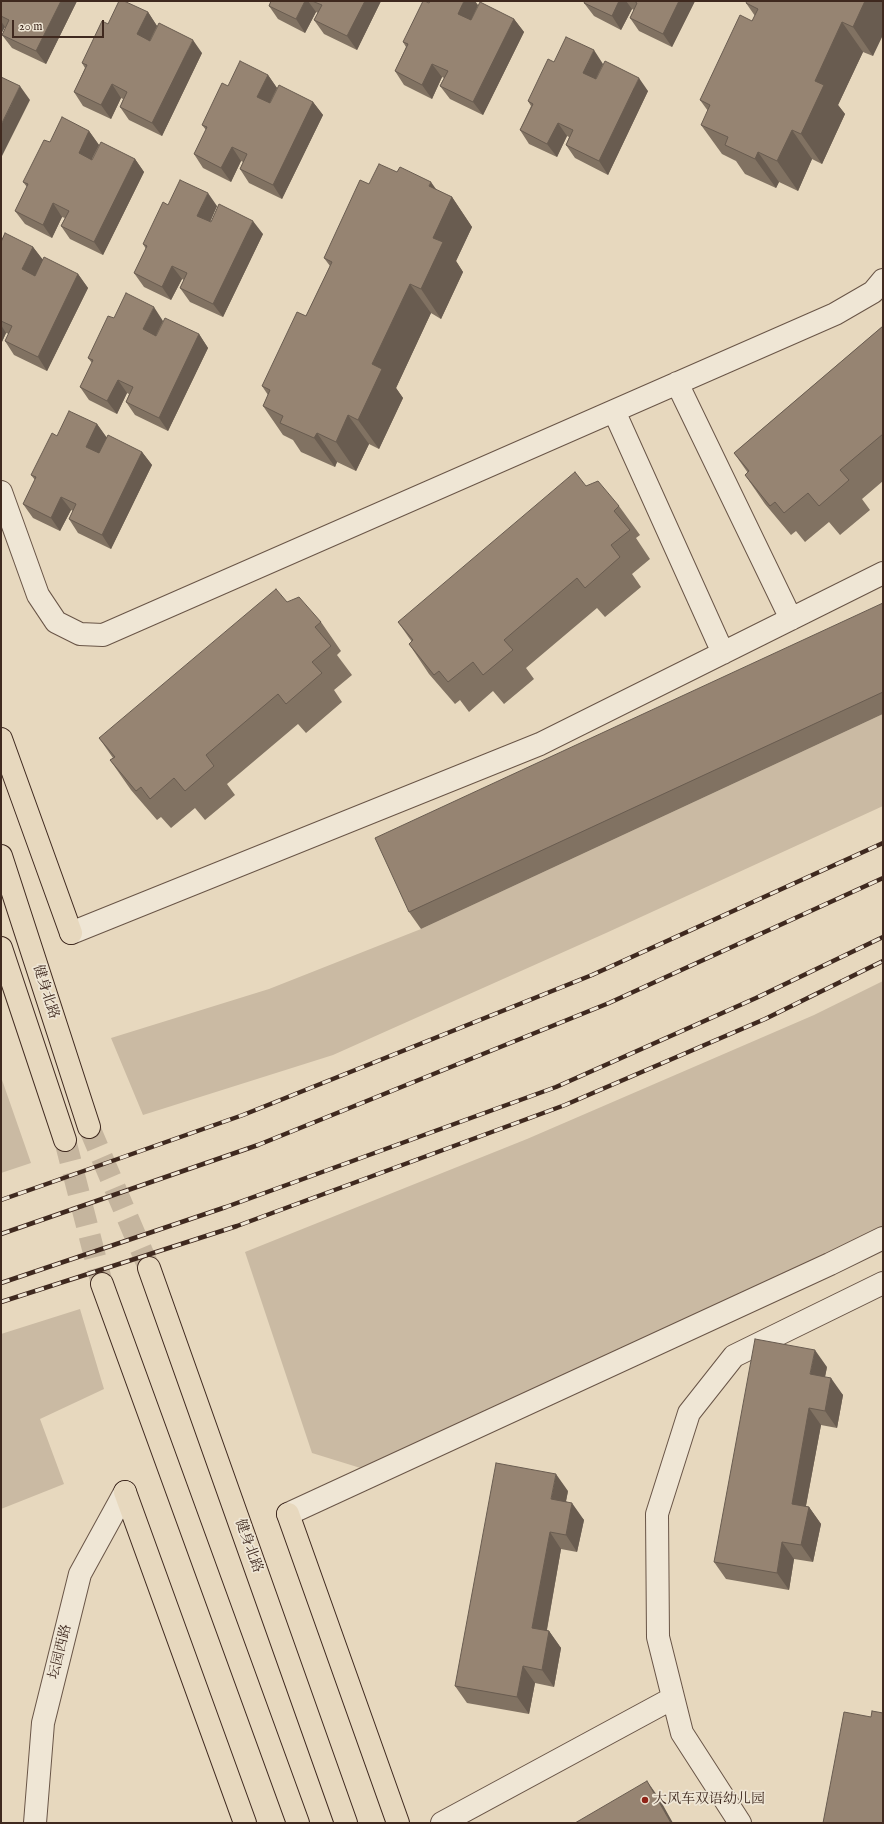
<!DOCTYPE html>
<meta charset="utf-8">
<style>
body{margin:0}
#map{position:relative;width:884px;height:1824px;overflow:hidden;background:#e7d8be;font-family:"IM FELL English",serif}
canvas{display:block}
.frame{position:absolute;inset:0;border:2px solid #3f291f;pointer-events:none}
.scale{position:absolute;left:12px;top:20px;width:92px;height:18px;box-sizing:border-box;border:2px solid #3f291f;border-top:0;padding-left:5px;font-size:12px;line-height:14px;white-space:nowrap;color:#3f291f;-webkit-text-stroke:3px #efe6d5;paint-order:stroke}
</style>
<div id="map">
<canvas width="884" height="1824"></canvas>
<div class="frame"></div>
<div class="scale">20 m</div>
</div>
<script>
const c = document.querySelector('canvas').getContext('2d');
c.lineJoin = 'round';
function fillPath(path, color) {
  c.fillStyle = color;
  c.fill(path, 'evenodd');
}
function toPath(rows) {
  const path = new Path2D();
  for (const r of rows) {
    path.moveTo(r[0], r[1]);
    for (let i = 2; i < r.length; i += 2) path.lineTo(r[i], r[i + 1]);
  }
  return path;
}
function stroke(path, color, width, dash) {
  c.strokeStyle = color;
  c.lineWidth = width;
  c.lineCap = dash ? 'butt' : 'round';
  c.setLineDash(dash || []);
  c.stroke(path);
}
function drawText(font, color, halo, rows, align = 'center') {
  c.font = font + ' "IM FELL English","Noto Serif SC",serif';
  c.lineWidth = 3.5;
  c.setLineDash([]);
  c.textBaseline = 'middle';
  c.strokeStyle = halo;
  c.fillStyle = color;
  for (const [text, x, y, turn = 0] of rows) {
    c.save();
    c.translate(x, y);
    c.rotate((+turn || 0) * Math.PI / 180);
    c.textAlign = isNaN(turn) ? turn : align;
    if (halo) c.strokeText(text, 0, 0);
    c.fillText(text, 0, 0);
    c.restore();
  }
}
fillPath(toPath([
 [883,714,883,806,606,933,333,1055,143,1115,111,1038,269,989,421,929],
 [883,981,883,1229,664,1328,367,1470,312,1453,245,1252,527,1139,814,1015],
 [1,1077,31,1163,1,1173],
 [80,1309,104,1389,40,1419,64,1484,1,1509,1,1334]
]), '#cabaa3');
stroke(toPath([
 [89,1127,149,1268],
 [65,1140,102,1284]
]), '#c5b59e', 22, [22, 11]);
const minor = toPath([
 [677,383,791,619],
 [614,411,723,653],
 [1,492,38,595,56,622,80,634,103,635,835,314,873,292,883,280],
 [71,933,540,744,883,573],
 [288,1514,830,1264,883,1238],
 [35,1823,43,1723,80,1574,125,1492],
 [442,1823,673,1698],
 [740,1823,682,1733,658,1637,657,1514,689,1413,734,1356,883,1283]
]);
const major = toPath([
 [1,739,71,933],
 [1,856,89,1127],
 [1,948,65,1140],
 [149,1268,346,1823],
 [102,1284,298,1823],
 [125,1492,245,1823],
 [288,1514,398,1823]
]);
stroke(minor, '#695547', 24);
stroke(major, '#3f291f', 24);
stroke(minor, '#efe6d5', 22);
stroke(major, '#e7d8be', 22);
const rail = toPath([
 [1,1200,243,1115,592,975,883,843],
 [1,1234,258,1145,609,1003,883,878],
 [1,1283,226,1207,556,1087,756,998,883,937],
 [1,1302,237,1226,565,1105,765,1019,883,961]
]);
stroke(rail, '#3f291f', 4.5);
stroke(rail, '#efe6d5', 3, [9]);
fillPath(toPath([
 [1,1,77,1,46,64,12,48,2,35,6,27,5,27,1,34],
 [271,1,381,1,357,50,324,34,314,20,318,13,316,12,305,33,278,19,269,6],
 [585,1,695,1,672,47,639,31,630,18,634,10,632,9,621,30,594,16,584,3],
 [883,1,873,56,863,52,838,105,845,114,822,164,812,159,798,191,779,182,776,188,745,174,736,161,722,154,701,125,708,111,700,100,752,21,755,16,746,3],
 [429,3,478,5,471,20,514,19,524,32,483,115,450,99,440,86,444,78,442,77,432,99,404,85,395,71,406,47,403,42],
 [148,12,157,26,150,41,202,53,162,136,129,120,120,107,123,99,121,98,111,119,83,106,74,92,85,68,82,63,108,24],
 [554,62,603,64,596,79,648,91,608,175,575,158,566,145,569,137,567,136,557,157,529,144,520,130,531,106,528,101],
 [268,75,277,88,270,103,313,102,323,115,282,199,249,183,240,169,243,162,241,161,231,182,203,168,194,154,206,130,202,125,228,86],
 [89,131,99,145,91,160,135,159,144,172,103,255,70,239,61,226,65,218,62,217,52,238,25,224,15,211,27,187,23,182,50,142],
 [369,184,436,190,452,197,472,227,456,261,463,272,441,319,431,313,396,388,403,398,379,449,369,444,356,471,337,462,335,467,301,452,293,440,283,435,263,406,268,395,262,386,306,316,330,266,324,258],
 [168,205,217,206,210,222,263,234,223,317,190,302,180,288,184,280,182,279,171,300,144,287,134,273,146,249,143,244],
 [1,242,33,247,43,260,35,276,78,274,88,288,47,371,14,355,5,341,9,334,6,333,1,344],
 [114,318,163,321,156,336,199,334,208,348,168,431,135,415,126,402,129,394,127,393,117,414,89,400,80,387,92,363,88,358],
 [883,326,883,481,862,499,870,510,840,535,829,522,805,542,796,531,791,535,765,504,745,475,748,473,734,453],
 [97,424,107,438,99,453,142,452,152,465,111,549,78,533,69,519,73,511,71,510,60,531,33,518,23,504,35,480,31,475,57,436],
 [586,486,619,506,640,535,636,538,650,559,632,574,641,587,605,617,597,608,526,668,534,679,504,704,493,691,469,712,460,700,455,704,429,674,409,644,412,642,398,622],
 [287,602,321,622,341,651,337,655,352,675,334,690,342,702,306,733,298,724,227,784,235,795,205,820,195,808,171,828,161,817,157,820,131,790,110,760,113,758,99,738],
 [883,603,883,714,421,929,409,912],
 [827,1367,825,1377,843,1395,837,1428,821,1425,806,1506,809,1507,821,1524,813,1562,794,1559,789,1590,726,1579,714,1562],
 [568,1491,566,1501,584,1520,577,1552,561,1549,547,1630,549,1631,561,1648,554,1687,535,1683,529,1714,467,1703,455,1686]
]), '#817262');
fillPath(toPath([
 [61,1,77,1,46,64,36,51],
 [305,1,308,1,316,12,305,33,296,19],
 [365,1,381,1,357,50,347,36],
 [464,1,475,1,478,5,468,27,458,14],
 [619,1,626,1,632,9,621,30,612,16],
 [679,1,695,1,672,47,663,34],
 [865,1,883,1,883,35,873,56,853,27],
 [148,12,157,26,146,48,137,34],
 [514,19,524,32,483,115,473,102],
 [1,21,5,27,1,34],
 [842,22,863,52,838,105,845,114,822,164,801,134,815,81],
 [193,40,202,53,162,136,152,123],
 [594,50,603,64,592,86,583,73],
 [432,64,442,77,432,99,422,85],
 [268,75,277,88,266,110,257,97],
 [639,78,648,91,608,175,599,161],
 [112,84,121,98,111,119,101,105],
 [20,86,30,100,1,158,1,125],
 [313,102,323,115,282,199,273,185],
 [558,123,567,136,557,157,547,144],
 [792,130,812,159,798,191,777,161],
 [89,131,99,145,88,167,79,153],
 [232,147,241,161,231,182,221,168],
 [758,152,779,182,776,188,755,159],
 [135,159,144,172,103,255,94,242],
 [431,182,448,206,452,197,472,227,456,261,463,272,441,319,421,289,429,186],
 [208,193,217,206,207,229,197,216],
 [53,203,62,217,52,238,43,225],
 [253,221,263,234,223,317,213,304],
 [33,247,43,260,32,283,22,269],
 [172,266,182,279,171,300,162,287],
 [78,274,88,288,47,371,38,357],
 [410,284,431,313,396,388,403,398,379,449,358,420,372,364],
 [154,307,163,321,152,343,143,329],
 [1,325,6,333,1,344],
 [199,334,208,348,168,431,159,418],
 [118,380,127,393,117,414,107,401],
 [348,415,369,444,356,471,336,442],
 [97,424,107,438,96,460,86,447],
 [317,433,337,462,335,467,314,438],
 [142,452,152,465,111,549,102,535],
 [61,497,71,510,60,531,51,518],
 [815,1350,827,1367,822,1391,810,1374],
 [831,1378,843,1395,837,1428,825,1411],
 [809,1408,821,1425,803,1521,792,1504],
 [556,1474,568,1491,563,1516,551,1499],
 [572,1503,584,1520,577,1552,566,1535],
 [809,1507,821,1524,813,1562,801,1545],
 [550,1532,561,1549,544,1645,532,1628],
 [782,1542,794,1559,789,1590,777,1573],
 [549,1631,561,1648,554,1687,542,1670],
 [523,1666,535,1683,529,1714,517,1697],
 [647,1781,659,1798,673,1823,671,1823]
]), '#695c50');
const building = toPath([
 [1,1,61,1,36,51,2,35,9,20,1,16,1,1],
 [119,1,124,1,148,12,137,34,150,41,159,23,193,40,152,123,120,107,127,92,112,84,101,105,74,92,87,65,82,63,102,21,108,24,119,1],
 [271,1,305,1,296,19,269,6,271,1],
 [312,1,365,1,347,36,314,20,322,5,312,1],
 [423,1,425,1,429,3,430,1,464,1,458,14,471,20,480,2,514,19,473,102,440,86,448,71,432,64,422,85,395,71,408,44,403,42,423,1],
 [585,1,619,1,612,16,584,3,585,1],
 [634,1,679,1,663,34,630,18,637,3,634,1],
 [747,1,865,1,853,27,842,22,815,81,824,85,801,134,792,130,777,161,758,152,755,159,725,145,728,137,701,125,710,105,700,100,740,15,752,21,758,9,746,3,747,1],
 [566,37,594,50,583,73,596,79,605,61,639,78,599,161,566,145,573,130,558,123,547,144,520,130,533,104,528,101,548,59,554,62,566,37],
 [240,61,268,75,257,97,270,103,279,85,313,102,273,185,240,169,247,154,232,147,221,168,194,154,207,127,202,125,222,83,228,86,240,61],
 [1,77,20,86,1,125,1,77],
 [62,117,89,131,79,153,92,160,101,142,135,159,94,242,61,226,69,211,53,203,43,225,15,211,28,184,23,182,44,140,50,142,62,117],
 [379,164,397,172,400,167,431,182,429,186,452,197,433,238,443,242,421,289,410,284,372,364,382,369,358,420,348,415,336,442,317,433,314,438,280,423,283,416,263,406,270,390,262,386,297,312,306,316,332,262,324,258,360,180,369,184,379,164],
 [180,180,208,193,197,216,211,222,219,204,253,221,213,304,180,288,187,273,172,266,162,287,134,273,147,246,143,244,163,202,168,205,180,180],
 [5,233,33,247,22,269,35,276,44,257,78,274,38,357,5,341,12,326,1,321,1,242,5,233],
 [126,293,154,307,143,329,156,336,165,318,199,334,159,418,126,402,133,387,118,380,107,401,80,387,93,360,88,358,108,316,114,318,126,293],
 [883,326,883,434,840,470,849,480,819,506,808,493,784,513,775,502,770,506,745,475,749,471,734,453,883,326],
 [69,411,97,424,86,447,99,453,108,435,142,452,102,535,69,519,76,504,61,497,51,518,23,504,36,477,31,475,52,433,57,436,69,411],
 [575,472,586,486,598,481,619,506,614,511,630,530,611,545,620,557,585,588,577,578,504,640,513,650,483,675,473,662,448,682,439,671,434,675,409,644,413,640,398,622,575,472],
 [276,589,287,602,299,597,321,622,315,627,331,646,312,662,322,673,286,704,278,694,206,755,214,766,185,791,174,778,150,799,141,787,136,791,110,760,115,757,99,738,276,589],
 [883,603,883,692,409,912,375,838,883,603],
 [755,1339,815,1350,810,1374,831,1378,825,1411,809,1408,792,1504,809,1507,801,1545,782,1542,777,1573,714,1562,755,1339],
 [496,1463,556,1474,551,1499,572,1503,566,1535,550,1532,532,1628,549,1631,542,1670,523,1666,517,1697,455,1686,496,1463],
 [872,1711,883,1713,883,1823,823,1823,844,1712,871,1717,872,1711],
 [647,1781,671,1823,575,1823,647,1781]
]);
fillPath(building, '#968472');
stroke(building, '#695c50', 1);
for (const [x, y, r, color] of [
 [645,1800,4,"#8f2418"]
]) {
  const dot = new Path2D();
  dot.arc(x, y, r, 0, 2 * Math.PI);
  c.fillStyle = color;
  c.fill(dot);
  stroke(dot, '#efe6d5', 1.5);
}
drawText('14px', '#3f291f', '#efe6d5', [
 ["健身北路",45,992,72],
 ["健身北路",248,1546,70],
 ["坛园西路",61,1652,-76]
]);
drawText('14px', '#3f291f', '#efe6d5', [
 ["大风车双语幼儿园",653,1800]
], 'left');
</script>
